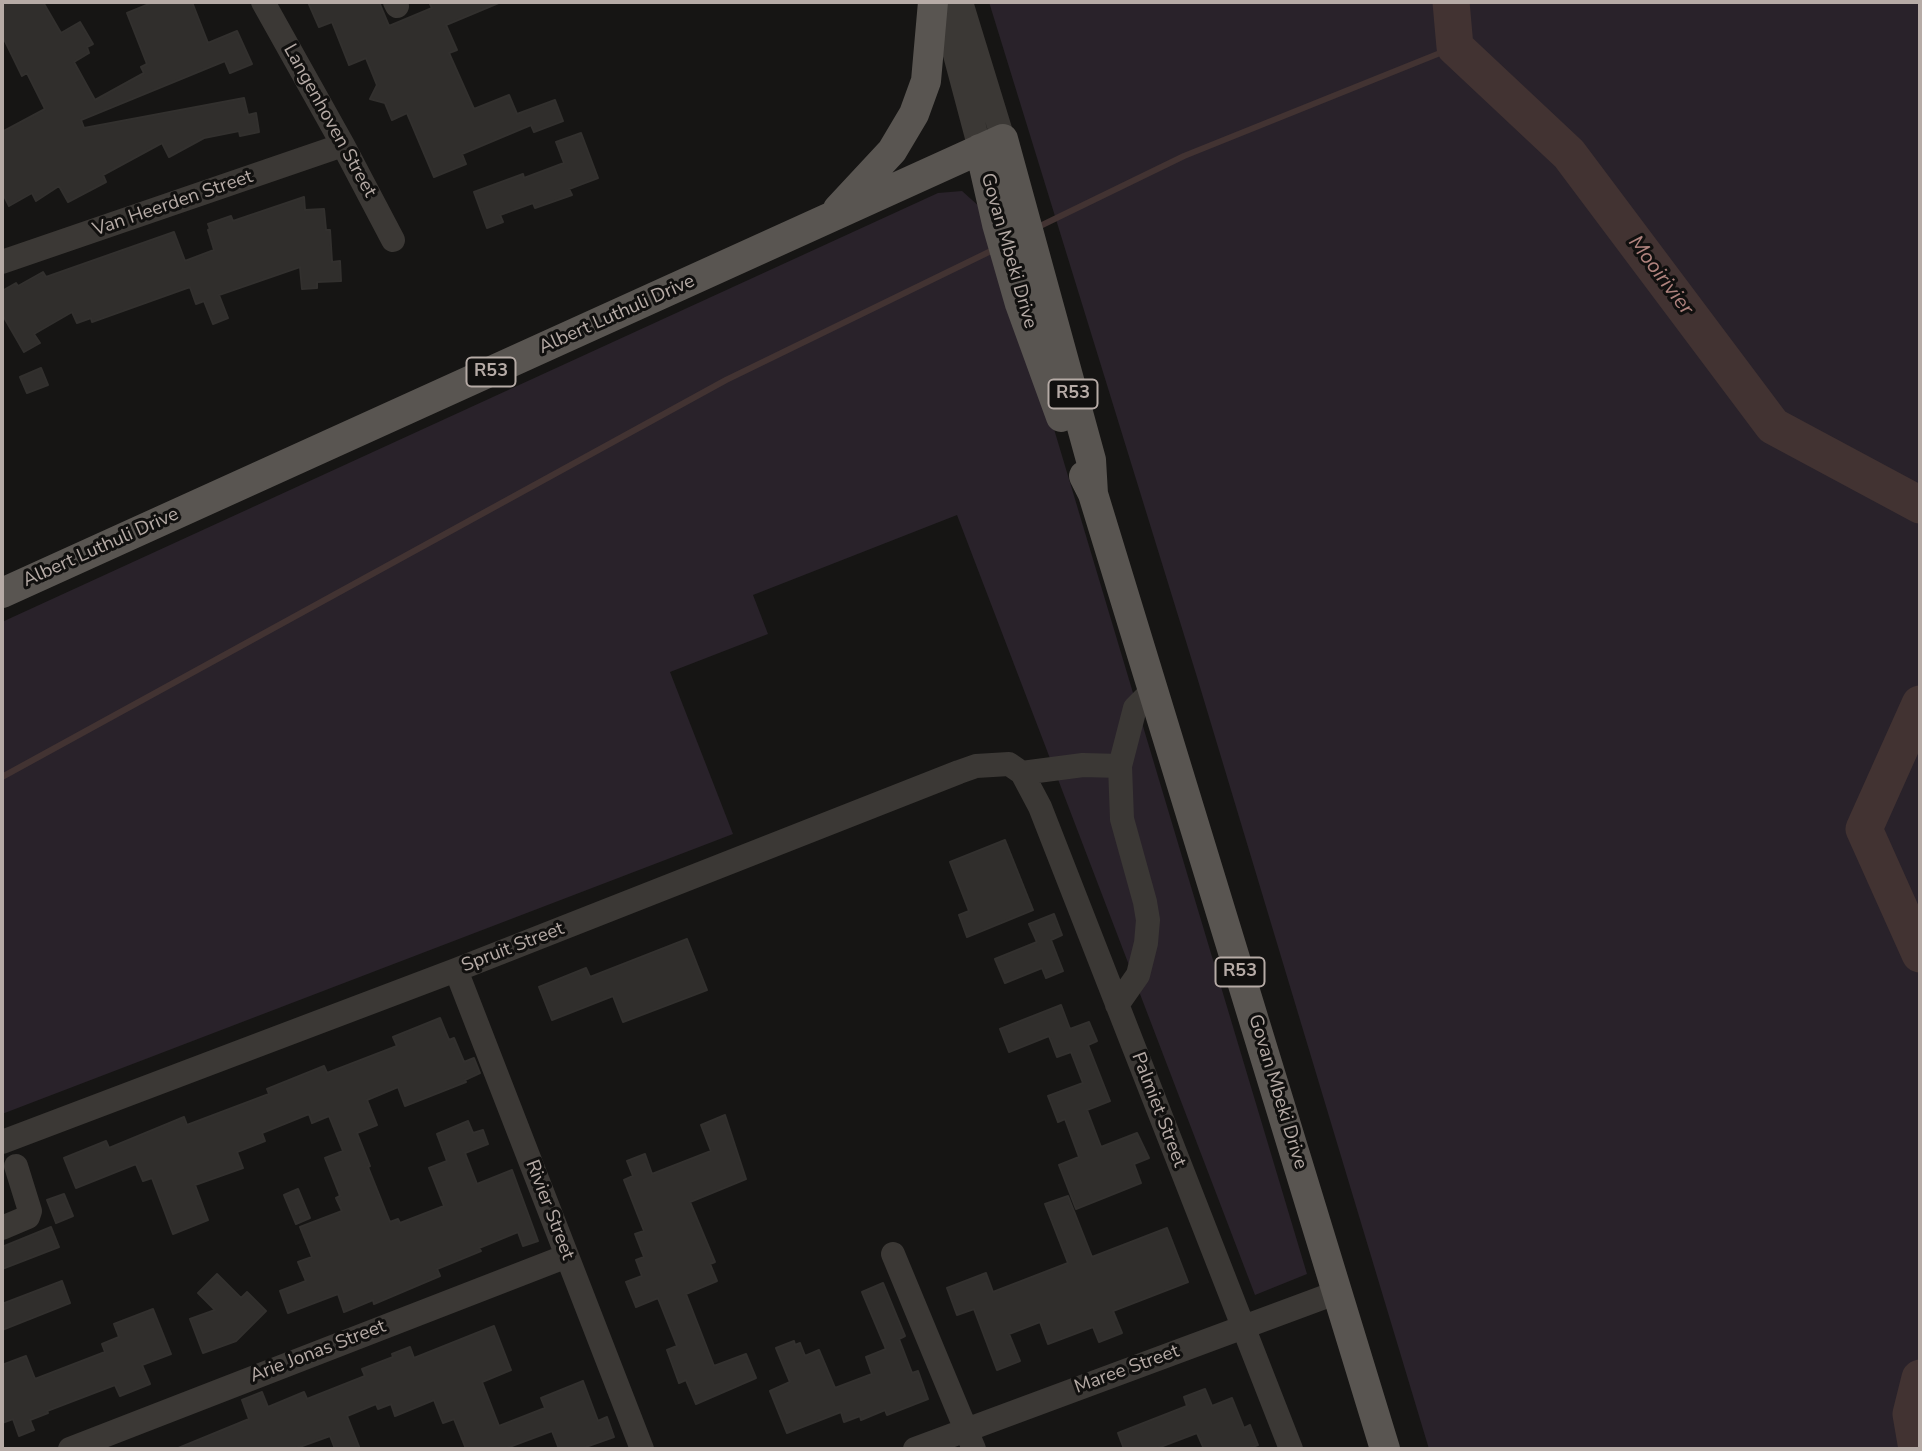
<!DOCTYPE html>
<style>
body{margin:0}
#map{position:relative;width:1922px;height:1451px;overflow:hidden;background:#161514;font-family:"Nunito Sans",sans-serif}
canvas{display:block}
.frame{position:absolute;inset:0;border:4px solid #b6aba6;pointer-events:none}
</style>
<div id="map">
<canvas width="1922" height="1451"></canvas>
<div class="frame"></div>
</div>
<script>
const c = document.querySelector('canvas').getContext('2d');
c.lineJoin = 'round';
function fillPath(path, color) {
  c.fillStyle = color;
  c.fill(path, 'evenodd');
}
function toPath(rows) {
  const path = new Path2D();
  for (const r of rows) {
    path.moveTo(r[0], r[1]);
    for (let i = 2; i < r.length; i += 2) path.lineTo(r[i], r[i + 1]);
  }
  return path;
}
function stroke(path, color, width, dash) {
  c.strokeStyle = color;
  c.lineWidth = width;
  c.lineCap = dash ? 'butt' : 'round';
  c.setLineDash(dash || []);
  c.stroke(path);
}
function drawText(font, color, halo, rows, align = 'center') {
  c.font = font + ' "Nunito Sans",sans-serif';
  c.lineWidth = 6;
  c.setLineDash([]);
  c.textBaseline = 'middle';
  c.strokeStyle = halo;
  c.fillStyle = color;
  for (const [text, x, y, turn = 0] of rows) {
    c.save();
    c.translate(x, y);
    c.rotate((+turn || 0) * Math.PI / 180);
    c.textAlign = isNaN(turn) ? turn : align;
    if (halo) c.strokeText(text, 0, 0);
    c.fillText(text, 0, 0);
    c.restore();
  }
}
fillPath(toPath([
 [989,2,1920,2,1920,1449,1429,1449,1197,677],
 [962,191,981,208,1045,399,1307,1274,1255,1295,957,515,753,595,768,634,670,672,733,834,2,1114,2,622,938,193]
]), '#29222a');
stroke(toPath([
 [1036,228,1184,156,1455,47],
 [2,777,726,380,995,249]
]), '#423332', 6);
stroke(toPath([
 [1451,2,1455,47,1569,154,1773,426,1920,505],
 [1920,704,1864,829,1920,954],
 [1917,1449,1911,1414,1920,1378]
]), '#423332', 37);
const building = toPath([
 [2,2,43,2,61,33,80,22,93,44,87,47,89,53,74,62,95,100,144,73,141,67,147,64,127,13,154,2,192,2,208,43,237,31,252,64,230,73,225,61,81,120,84,128,244,98,248,115,256,113,259,132,240,136,239,131,204,138,169,157,162,143,103,175,106,182,68,202,59,186,36,201,32,193,9,206,2,192,2,132,45,109,27,73,22,76,2,35,2,2],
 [308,2,379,2,389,26,432,8,429,2,501,2,446,25,457,50,449,53,474,109,509,95,517,114,555,100,563,121,534,132,531,125,462,154,466,164,434,177,407,113,392,120,385,103,370,99,377,85,366,58,349,65,332,22,319,27,308,2],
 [581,133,598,178,569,189,572,195,535,208,533,203,500,215,503,222,487,228,474,192,523,174,524,178,564,163,556,142,581,133],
 [304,197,305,210,324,209,326,230,330,230,332,262,340,261,341,281,317,282,317,288,302,289,300,267,219,295,228,318,213,324,204,301,196,304,190,287,92,322,91,318,77,323,72,312,34,334,40,343,24,352,2,314,2,291,16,283,18,286,43,272,46,277,174,232,185,261,214,250,208,230,210,229,208,224,231,216,233,221,304,197],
 [41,368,48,385,27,393,20,377,41,368],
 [1005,840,1033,910,967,937,959,915,969,911,950,862,1005,840],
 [1054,914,1062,935,1051,940,1063,971,1046,978,1042,968,1005,983,995,959,1037,942,1029,924,1054,914],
 [687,939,707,990,623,1022,613,996,552,1020,539,987,586,968,590,977,687,939],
 [1061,1005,1070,1029,1089,1022,1097,1041,1088,1045,1110,1101,1087,1110,1101,1147,1137,1133,1149,1158,1134,1164,1141,1183,1076,1209,1059,1165,1079,1157,1065,1119,1058,1122,1048,1096,1083,1083,1071,1052,1057,1057,1049,1036,1009,1052,1000,1029,1061,1005],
 [440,1018,449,1040,454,1038,464,1062,474,1058,480,1073,465,1080,466,1082,405,1106,398,1087,367,1100,377,1125,357,1133,370,1166,368,1167,390,1222,398,1219,400,1223,444,1206,429,1168,447,1161,437,1134,468,1121,473,1133,483,1130,488,1144,465,1153,477,1184,512,1170,538,1241,523,1246,518,1232,479,1248,481,1251,437,1269,440,1276,374,1304,373,1300,344,1312,338,1294,288,1313,280,1291,306,1281,298,1262,312,1257,300,1227,342,1211,336,1198,340,1196,325,1158,343,1151,329,1116,312,1123,309,1114,262,1133,265,1141,237,1152,243,1168,195,1185,208,1220,173,1234,152,1178,143,1181,136,1164,76,1188,64,1158,106,1141,109,1148,184,1117,187,1125,269,1094,267,1089,324,1066,327,1073,397,1046,393,1037,440,1018],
 [725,1115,746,1179,690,1202,715,1262,710,1264,717,1281,686,1294,714,1366,746,1354,756,1378,696,1404,686,1380,679,1383,667,1350,677,1346,658,1298,636,1307,626,1282,642,1276,636,1260,644,1257,635,1234,644,1231,624,1180,633,1176,627,1161,645,1154,652,1174,711,1151,701,1125,725,1115],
 [298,1189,310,1218,296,1224,284,1195,298,1189],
 [64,1194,73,1216,56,1223,47,1200,64,1194],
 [1068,1196,1092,1257,1167,1228,1188,1282,1113,1311,1122,1333,1099,1342,1093,1327,1048,1344,1040,1322,1009,1334,1020,1361,997,1370,974,1309,957,1315,947,1288,986,1273,993,1292,1068,1263,1045,1204,1068,1196],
 [51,1227,59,1247,2,1269,2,1247,51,1227],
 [217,1274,241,1298,247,1292,266,1311,236,1341,203,1353,190,1319,215,1310,198,1293,217,1274],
 [62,1281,70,1303,2,1330,2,1304,62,1281],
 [883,1283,905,1336,899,1339,912,1373,918,1371,928,1399,887,1415,885,1410,861,1420,860,1416,844,1422,841,1412,787,1433,770,1391,790,1382,776,1348,794,1341,795,1345,800,1343,805,1356,819,1350,835,1388,872,1374,866,1357,886,1349,862,1292,883,1283],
 [153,1309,171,1354,142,1365,150,1384,120,1396,115,1385,47,1411,48,1413,30,1420,34,1430,19,1436,13,1419,2,1423,2,1365,26,1356,35,1379,105,1352,102,1344,119,1337,114,1324,153,1309],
 [494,1326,511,1370,482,1382,499,1426,545,1408,541,1398,583,1381,598,1421,607,1417,614,1437,580,1449,559,1449,552,1431,504,1449,466,1449,454,1419,443,1423,434,1400,395,1416,391,1404,378,1409,376,1404,347,1416,360,1449,335,1449,330,1436,294,1449,176,1449,249,1419,242,1400,262,1392,268,1407,304,1392,307,1399,365,1376,362,1369,393,1357,392,1354,410,1347,414,1358,494,1326],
 [1205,1389,1212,1406,1232,1398,1244,1428,1250,1425,1258,1445,1247,1449,1204,1449,1197,1433,1155,1449,1124,1449,1118,1433,1187,1406,1184,1397,1205,1389]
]);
fillPath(building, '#302e2c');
stroke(building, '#32302e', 2);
stroke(toPath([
 [263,2,343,145,393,240],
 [395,2,397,6],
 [941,2,980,149],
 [961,2,1003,139],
 [2,262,343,145],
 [1022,773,1083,765,1120,766],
 [456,970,642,1449],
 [1117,1005,1138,975,1146,943,1148,920,1145,902,1122,819,1120,766,1135,708,1153,690],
 [2,1142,456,970,959,772,976,766,1009,764,1022,773,1040,807,1291,1449],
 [2,1228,28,1217,30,1211,16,1166],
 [893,1254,974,1449],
 [70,1449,567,1256],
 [915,1449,1338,1292]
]), '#3b3835', 24);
stroke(toPath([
 [980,149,997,224,1020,304,1061,417],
 [838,209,892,151,914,114,926,81,933,2],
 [1084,476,1093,494,1385,1449],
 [2,593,1003,139,1091,460,1093,494]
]), '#595551', 30);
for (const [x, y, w] of [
 [491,372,49],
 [1073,394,49],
 [1240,972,49]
]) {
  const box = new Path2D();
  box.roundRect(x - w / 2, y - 14.5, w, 29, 5);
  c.fillStyle = '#11100f';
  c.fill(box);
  stroke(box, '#b6aba6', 2);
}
drawText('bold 18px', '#b6aba6', null, [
 ["R53",491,372],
 ["R53",1073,394],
 ["R53",1240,972]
]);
drawText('19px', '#b6aba6', '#11100f', [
 ["Langenhoven Street",329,121,61],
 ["Van Heerden Street",173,204,-19],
 ["Govan Mbeki Drive",1008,251,74],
 ["Albert Luthuli Drive",617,315,-24],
 ["Albert Luthuli Drive",101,548,-24],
 ["Spruit Street",513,948,-21],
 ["Govan Mbeki Drive",1277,1092,73],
 ["Palmiet Street",1158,1110,69],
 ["Rivier Street",549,1210,69],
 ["Arie Jonas Street",318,1352,-21],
 ["Maree Street",1127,1370,-20]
]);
drawText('italic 21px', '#b0837e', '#11100f', [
 ["Mooirivier",1660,276,53]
]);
</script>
